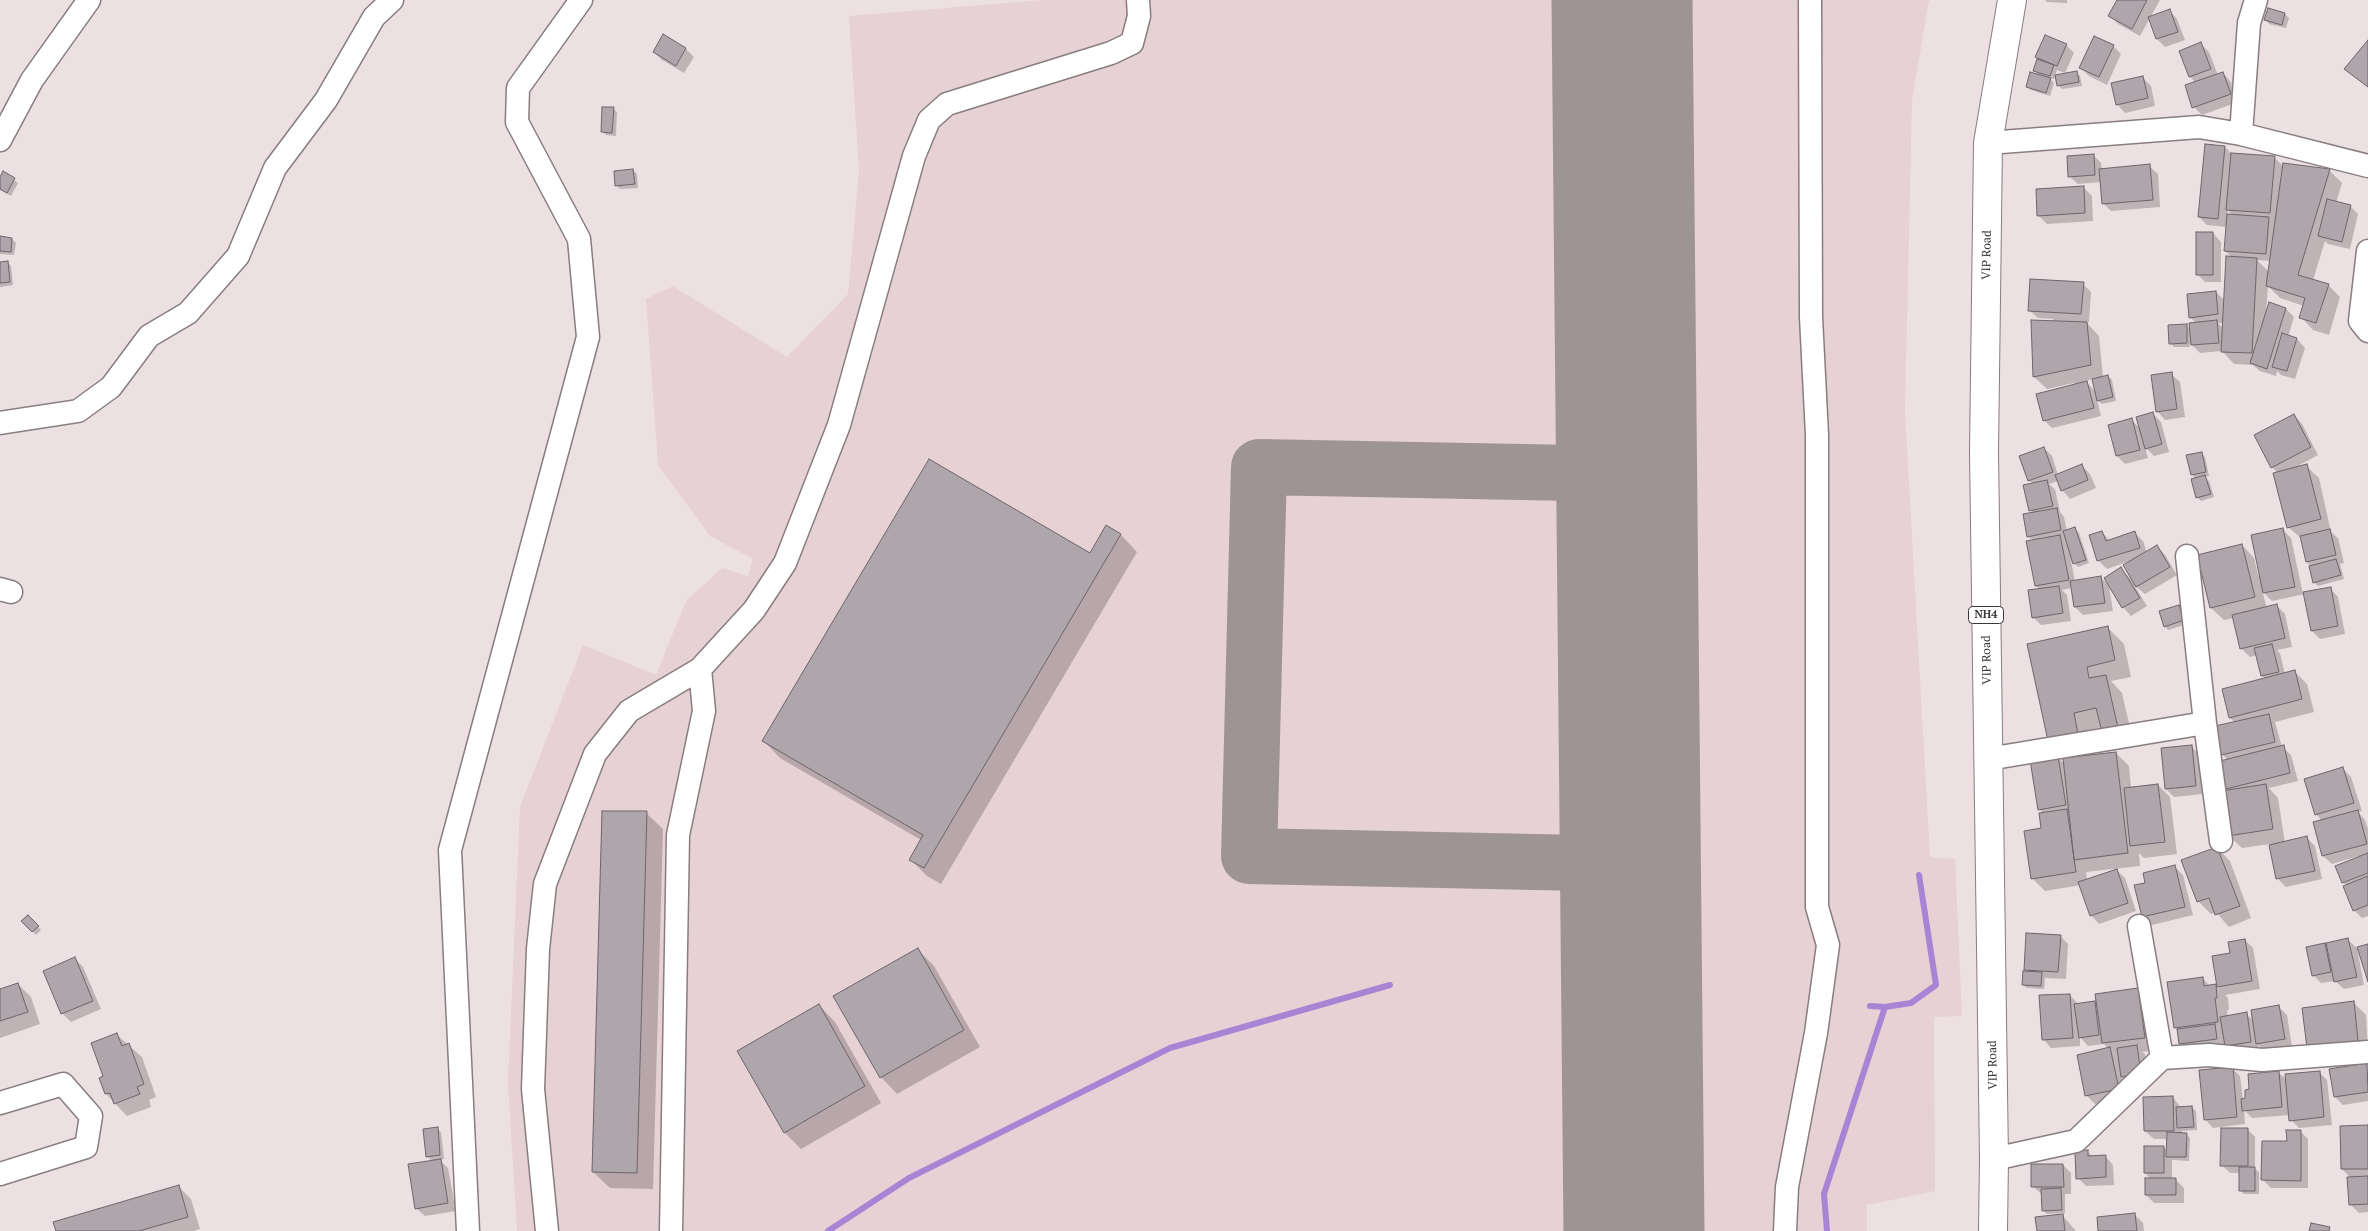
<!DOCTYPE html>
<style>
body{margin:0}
canvas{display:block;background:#ede0e2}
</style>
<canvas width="2368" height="1231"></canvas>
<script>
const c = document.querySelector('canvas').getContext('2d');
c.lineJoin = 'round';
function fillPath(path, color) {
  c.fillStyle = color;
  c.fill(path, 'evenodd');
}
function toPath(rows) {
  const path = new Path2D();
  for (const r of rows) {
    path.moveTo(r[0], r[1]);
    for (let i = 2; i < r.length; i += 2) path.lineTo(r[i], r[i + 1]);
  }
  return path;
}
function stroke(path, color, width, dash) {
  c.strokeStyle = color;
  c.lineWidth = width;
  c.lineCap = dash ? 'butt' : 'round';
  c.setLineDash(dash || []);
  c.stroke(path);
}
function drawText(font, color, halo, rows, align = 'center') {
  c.font = font + ' "PT Serif",serif';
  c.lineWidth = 5;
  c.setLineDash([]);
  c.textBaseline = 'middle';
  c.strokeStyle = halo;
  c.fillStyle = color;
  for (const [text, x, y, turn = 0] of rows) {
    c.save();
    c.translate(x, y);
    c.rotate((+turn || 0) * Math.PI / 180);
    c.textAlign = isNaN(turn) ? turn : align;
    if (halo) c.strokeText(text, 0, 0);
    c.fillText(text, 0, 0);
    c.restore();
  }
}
fillPath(toPath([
 [1041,0,1929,0,1912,101,1905,412,1930,857,1955,859,1962,1016,1934,1017,1935,1191,1867,1205,1867,1231,517,1231,508,1082,520,807,583,645,656,675,686,601,722,568,748,576,753,559,710,536,658,465,646,299,673,286,787,357,848,294,859,171,849,16]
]), '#e6d1d5');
fillPath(toPath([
 [2045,0,2067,0,2067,3,2047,2],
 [2119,0,2160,0,2150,18,2169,10,2177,19,2185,40,2165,47,2157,39,2150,18,2140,36,2118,24,2110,16],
 [2268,10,2285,14,2289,18,2286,28,2269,24,2266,20],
 [664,36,686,49,694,57,684,73,662,60,654,52],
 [2201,44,2209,52,2218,75,2223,73,2231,82,2238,102,2202,115,2194,107,2196,83,2190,77,2181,52],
 [2066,45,2074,53,2065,73,2057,70,2054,79,2048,77,2054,83,2050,96,2031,90,2027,87,2041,77,2034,70,2043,63,2037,57],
 [2113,46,2121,54,2107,85,2089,76,2080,67],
 [2076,73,2080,76,2082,86,2062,89,2058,85],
 [2143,78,2151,86,2155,106,2125,113,2117,104],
 [613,109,617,112,616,136,606,135,602,131],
 [2225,147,2232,154,2274,157,2284,167,2329,170,2342,183,2336,203,2350,206,2358,214,2350,249,2328,244,2325,241,2313,280,2328,285,2340,297,2329,335,2313,330,2301,317,2304,306,2280,298,2268,286,2266,312,2270,304,2286,309,2294,317,2288,337,2297,339,2305,348,2295,379,2281,375,2277,371,2276,376,2260,371,2253,365,2234,364,2222,351,2200,353,2190,343,2190,347,2174,347,2170,343,2186,325,2191,330,2196,323,2190,317,2216,292,2225,301,2233,258,2225,251,2227,227,2207,225,2199,217],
 [2228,210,2233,216,2227,215],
 [2257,260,2270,261,2269,272],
 [2218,323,2224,323,2223,328],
 [2093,155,2101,163,2102,170,2149,166,2158,174,2160,207,2111,211,2103,203,2101,182,2078,184,2069,176],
 [633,170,637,174,638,188,620,189,616,185],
 [4,173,18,183,11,196,0,190,0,180],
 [2084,188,2092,196,2093,221,2047,224,2039,216],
 [2213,233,2221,242,2221,282,2205,282,2197,274],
 [0,238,12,239,16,243,14,255,0,254],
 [7,262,11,266,13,285,0,287,0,263],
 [2083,284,2091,292,2089,322,2086,322,2099,336,2103,377,2108,376,2112,380,2116,401,2102,404,2097,400,2101,416,2052,428,2044,420,2075,385,2074,383,2047,389,2034,377,2032,321,2053,322,2053,319,2038,318,2029,310],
 [2093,379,2096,392,2085,381],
 [2171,374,2180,382,2185,417,2165,420,2157,411],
 [2153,414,2161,422,2169,452,2154,456,2145,447,2148,458,2125,464,2117,456,2131,420,2141,429],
 [2294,415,2302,424,2318,455,2294,468,2306,466,2319,478,2331,532,2338,538,2344,563,2340,564,2344,579,2318,586,2314,582,2311,567,2307,562,2302,539,2288,527,2278,473,2272,467],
 [2044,448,2052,456,2058,475,2082,466,2090,474,2096,488,2070,499,2062,490,2058,481,2049,484,2055,489,2060,512,2064,517,2067,531,2075,529,2079,533,2089,563,2078,567,2071,560,2075,582,2101,578,2109,586,2113,611,2083,615,2075,607,2072,588,2062,590,2067,595,2071,621,2041,625,2033,617,2040,590,2036,586,2033,541,2028,536,2033,513,2031,511,2025,486,2033,484,2029,480],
 [2201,453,2205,457,2209,476,2205,477,2209,481,2214,497,2201,501,2197,497,2196,479,2192,475],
 [1107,527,1121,535,1137,552,941,884,927,876,910,859,921,840,780,758,764,741,1090,555],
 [2283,530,2291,538,2303,594,2330,588,2338,597,2345,634,2320,639,2312,631,2305,594,2272,601,2262,591,2267,608,2277,606,2285,614,2292,647,2277,650,2280,653,2285,674,2294,671,2307,684,2314,712,2275,722,2282,747,2291,755,2298,781,2269,788,2278,798,2285,843,2307,838,2315,846,2322,879,2286,887,2278,879,2270,844,2242,848,2229,836,2228,760,2222,754,2235,723,2230,718,2223,690,2266,679,2262,676,2257,655,2250,657,2242,649,2234,618,2224,620,2211,608,2242,545,2254,558,2258,575,2261,575],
 [2102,532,2110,541,2135,533,2143,541,2147,553,2157,546,2165,555,2177,575,2145,594,2134,585,2147,606,2131,616,2123,607,2105,578,2121,569,2131,579,2130,561,2107,569,2098,560],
 [2178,606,2182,610,2187,624,2168,630,2165,626],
 [2107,627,2124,644,2131,677,2111,681,2122,693,2134,745,2102,727,2090,730,2094,750,2050,740],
 [2191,746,2199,754,2203,794,2174,797,2166,789],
 [2116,753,2129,766,2131,788,2158,785,2170,797,2177,854,2144,858,2139,853,2140,866,2086,872,2087,880,2116,870,2125,878,2136,911,2099,924,2091,915,2081,885,2045,891,2032,878,2044,814,2039,809,2057,757,2065,764],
 [2343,769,2351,777,2362,811,2358,812,2365,820,2368,829,2368,916,2362,918,2354,910,2347,886,2343,882,2359,856,2332,864,2323,856,2315,823,2322,821,2316,814],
 [646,813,663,829,653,1189,610,1188,593,1172],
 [2217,848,2230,861,2251,918,2229,927,2216,912,2211,914,2198,901],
 [2175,867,2183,875,2193,915,2152,925,2143,917,2147,883],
 [28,916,41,930,36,935,23,921],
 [2060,936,2068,944,2066,979,2045,978,2044,989,2027,988,2023,985,2028,973,2025,969],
 [2245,940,2253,948,2260,989,2225,995,2228,998,2229,1010,2227,1010,2228,1017,2246,1014,2254,1021,2278,1006,2287,1015,2292,1047,2265,1052,2258,1045,2259,1049,2234,1054,2224,1044,2225,1047,2189,1052,2181,1044,2179,1032,2175,1028,2202,978,2210,986,2215,985,2219,989,2213,957,2232,954],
 [2348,940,2357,948,2364,985,2344,989,2335,981,2321,983,2313,975,2325,944,2329,948],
 [917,949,934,966,980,1047,897,1094,881,1077],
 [75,959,83,967,101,1009,71,1022,62,1013],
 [18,984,31,997,40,1024,0,1038,0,991],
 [2138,990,2150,1002,2157,1050,2142,1052,2145,1054,2149,1082,2130,1085,2122,1076,2126,1097,2095,1104,2086,1095,2109,1049,2104,1044,2088,1046,2080,1037,2080,1046,2051,1048,2043,1039,2070,995,2078,1004,2095,1002,2098,1006],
 [2353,1002,2366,1015,2368,1054,2321,1060],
 [819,1005,835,1022,881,1103,801,1149,784,1132],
 [117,1035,142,1057,156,1097,149,1100,151,1107,127,1116,106,1094,101,1079,105,1077],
 [2367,1065,2368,1101,2343,1105,2335,1097],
 [2232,1068,2240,1076,2243,1100,2279,1073,2287,1080,2319,1072,2327,1080,2332,1125,2299,1128,2291,1120,2290,1115,2252,1118,2244,1110,2245,1124,2213,1128,2205,1119],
 [2173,1097,2181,1108,2192,1107,2196,1111,2197,1130,2182,1131,2182,1134,2186,1134,2190,1138,2189,1161,2172,1160,2172,1180,2176,1180,2184,1188,2184,1203,2154,1203,2146,1195,2152,1180,2145,1173,2164,1147,2168,1151,2168,1139,2154,1139,2145,1131],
 [2368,1127,2368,1212,2359,1213,2350,1204,2351,1178,2342,1169],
 [437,1129,441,1132,444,1159,439,1159,448,1168,456,1211,425,1216,416,1208,432,1161,427,1156],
 [2247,1129,2255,1137,2255,1169,2259,1172,2259,1194,2244,1194,2241,1191,2241,1173,2230,1173,2222,1165],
 [2300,1131,2308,1139,2308,1188,2271,1188,2263,1180,2288,1142],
 [2088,1152,2093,1157,2105,1156,2113,1165,2114,1185,2086,1186,2078,1178],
 [2063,1165,2071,1173,2071,1194,2065,1194,2065,1213,2047,1214,2043,1210,2043,1195,2032,1186],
 [179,1187,191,1199,200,1229,194,1231,57,1231],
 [2135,1215,2143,1223,2144,1231,2100,1231],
 [2063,1216,2076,1231,2038,1231]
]), '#0003');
stroke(toPath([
 [1870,1006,1885,1007,1911,1003,1936,985,1919,875],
 [828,1231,909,1178,1170,1048,1390,985],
 [1827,1231,1824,1194,1885,1007]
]), '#a983d4', 6);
stroke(toPath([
 [1627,474,1259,467,1249,856,1631,864]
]), '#9e9496', 56);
stroke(toPath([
 [1622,0,1634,1231]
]), '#9e9496', 141);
const building = toPath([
 [2117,0,2147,0,2132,29,2108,16,2117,0],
 [2268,8,2285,13,2282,25,2264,20,2268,8],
 [2170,9,2178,32,2156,39,2148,17,2170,9],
 [663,34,686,48,676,66,653,52,663,34],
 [2045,35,2067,44,2057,66,2035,57,2045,35],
 [2094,36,2114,45,2099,77,2079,68,2094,36],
 [2368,40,2368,87,2344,69,2368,40],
 [2201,42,2211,69,2189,77,2179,51,2201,42],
 [2037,59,2054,65,2050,76,2033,71,2037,59],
 [2077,71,2079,82,2057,86,2055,75,2077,71],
 [2030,72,2051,78,2046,93,2026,87,2030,72],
 [2223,72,2231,94,2192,108,2185,85,2223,72],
 [2143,76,2148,98,2116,105,2111,83,2143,76],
 [602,107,614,107,612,133,601,132,602,107],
 [2205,144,2225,146,2218,219,2198,217,2205,144],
 [2231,153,2275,156,2270,213,2226,210,2231,153],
 [2094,154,2095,175,2068,177,2067,156,2094,154],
 [2283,163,2330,169,2298,275,2329,284,2316,323,2299,318,2305,298,2266,286,2283,163],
 [2150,164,2153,200,2102,204,2099,169,2150,164],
 [633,169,635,184,615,186,614,171,633,169],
 [3,171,15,178,7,193,0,189,0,177,3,171],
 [2084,186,2085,213,2037,216,2036,189,2084,186],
 [2327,199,2351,205,2342,242,2318,236,2327,199],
 [2227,214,2269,217,2266,254,2224,251,2227,214],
 [2196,232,2213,232,2213,275,2196,275,2196,232],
 [0,236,12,238,11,252,0,251,0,236],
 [2226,256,2257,258,2252,353,2221,352,2226,256],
 [8,261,10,282,0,283,0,262,8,261],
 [2030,279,2084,282,2081,314,2028,311,2030,279],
 [2216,291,2218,314,2189,318,2187,294,2216,291],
 [2269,302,2286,308,2267,369,2250,363,2269,302],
 [2031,320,2087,322,2091,365,2033,377,2031,320],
 [2217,320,2219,343,2191,345,2189,323,2217,320],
 [2187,324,2187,343,2169,344,2168,325,2187,324],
 [2282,333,2297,338,2287,371,2272,367,2282,333],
 [2172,372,2177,409,2156,412,2151,375,2172,372],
 [2108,375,2113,397,2097,401,2092,379,2108,375],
 [2087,381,2094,408,2043,421,2036,394,2087,381],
 [2153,412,2162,444,2145,449,2136,417,2153,412],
 [2294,414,2311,447,2271,468,2254,435,2294,414],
 [2132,418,2140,450,2116,456,2108,425,2132,418],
 [2044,447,2053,472,2028,481,2019,456,2044,447],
 [2202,452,2206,472,2191,475,2186,455,2202,452],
 [929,459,1090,553,1106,525,1121,534,924,868,909,860,923,835,762,741,929,459],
 [2082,464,2088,480,2061,491,2055,475,2082,464],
 [2307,464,2321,519,2287,528,2273,473,2307,464],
 [2205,475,2211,494,2196,498,2191,479,2205,475],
 [2047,480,2053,506,2029,511,2023,485,2047,480],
 [2057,508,2061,530,2027,537,2023,514,2057,508],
 [2075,527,2086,560,2073,564,2063,531,2075,527],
 [2283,528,2295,587,2263,593,2251,535,2283,528],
 [2330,529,2336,555,2306,562,2300,536,2330,529],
 [2102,531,2106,541,2135,531,2140,548,2097,561,2089,535,2102,531],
 [2060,535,2069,580,2035,586,2026,541,2060,535],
 [2242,544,2255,597,2210,608,2197,555,2242,544],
 [2157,545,2170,567,2136,587,2123,565,2157,545],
 [2336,559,2341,575,2313,583,2309,566,2336,559],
 [2121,567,2140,598,2122,608,2104,578,2121,567],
 [2101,576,2105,603,2074,607,2070,581,2101,576],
 [2059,586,2063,613,2032,618,2028,590,2059,586],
 [2331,587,2338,626,2311,631,2303,592,2331,587],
 [2277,604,2285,638,2240,649,2232,615,2277,604],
 [2179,605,2184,620,2164,627,2159,611,2179,605],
 [2108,626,2115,660,2087,667,2089,678,2106,675,2118,728,2102,732,2096,708,2074,713,2078,734,2048,741,2027,644,2108,626],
 [2272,644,2279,672,2261,676,2254,648,2272,644],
 [2295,670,2302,699,2229,718,2222,689,2295,670],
 [2269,714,2275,742,2221,755,2215,726,2269,714],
 [2192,745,2196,786,2165,789,2161,748,2192,745],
 [2284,745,2290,773,2226,789,2220,761,2284,745],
 [2116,752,2128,853,2074,860,2063,758,2116,752],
 [2058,756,2066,805,2038,810,2030,760,2058,756],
 [2343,767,2354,803,2315,815,2304,779,2343,767],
 [2158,784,2165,842,2130,846,2124,788,2158,784],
 [2266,784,2273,829,2228,836,2221,791,2266,784],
 [2067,809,2076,872,2031,879,2024,831,2041,828,2039,813,2067,809],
 [2358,810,2367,844,2322,856,2313,822,2358,810],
 [602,811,647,811,637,1173,592,1172,602,811],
 [2307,836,2315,871,2276,879,2269,845,2307,836],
 [2217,847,2240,906,2215,915,2209,898,2197,902,2181,860,2217,847],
 [2368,853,2368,873,2342,883,2335,866,2368,853],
 [2175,865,2185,907,2142,917,2134,885,2145,883,2143,873,2175,865],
 [2117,869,2128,903,2090,916,2078,882,2117,869],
 [2368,876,2368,905,2353,911,2343,886,2368,876],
 [28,915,39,926,32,932,21,921,28,915],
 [2026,933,2061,935,2058,972,2024,970,2026,933],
 [2348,938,2357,977,2334,982,2326,943,2348,938],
 [2245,939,2252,981,2217,987,2212,956,2230,953,2228,942,2245,939],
 [2325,943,2331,972,2312,976,2306,947,2325,943],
 [2368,944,2368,982,2357,947,2368,944],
 [918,948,964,1030,880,1078,833,996,918,948],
 [75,957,93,1001,61,1014,43,971,75,957],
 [2023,971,2042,972,2041,986,2022,985,2023,971],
 [2203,977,2204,986,2216,984,2217,998,2215,998,2218,1022,2174,1028,2167,982,2203,977],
 [18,983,28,1012,0,1021,0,989,18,983],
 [2138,988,2145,1038,2102,1043,2095,994,2138,988],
 [2070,994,2073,1038,2042,1040,2039,995,2070,994],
 [2095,1001,2099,1035,2079,1038,2074,1004,2095,1001],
 [2354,1001,2358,1041,2307,1048,2302,1008,2354,1001],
 [819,1004,865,1086,784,1133,737,1051,819,1004],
 [2279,1005,2285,1039,2256,1044,2251,1010,2279,1005],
 [2247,1012,2251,1042,2225,1046,2220,1017,2247,1012],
 [2215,1024,2217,1039,2179,1044,2177,1029,2215,1024],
 [117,1033,122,1046,129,1043,144,1084,137,1087,140,1094,114,1104,110,1093,105,1094,99,1078,103,1076,91,1043,117,1033],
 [2137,1045,2141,1074,2121,1077,2117,1048,2137,1045],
 [2110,1047,2119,1089,2085,1096,2077,1055,2110,1047],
 [2367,1063,2368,1092,2334,1097,2329,1069,2367,1063],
 [2233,1067,2237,1117,2204,1120,2199,1070,2233,1067],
 [2279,1071,2282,1107,2242,1111,2241,1099,2245,1098,2245,1090,2249,1089,2248,1074,2279,1071],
 [2320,1071,2324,1117,2289,1121,2285,1074,2320,1071],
 [2173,1096,2174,1131,2144,1131,2143,1097,2173,1096],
 [2192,1106,2194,1127,2177,1128,2176,1107,2192,1106],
 [2368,1125,2368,1169,2341,1169,2340,1126,2368,1125],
 [438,1127,440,1155,426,1157,423,1129,438,1127],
 [2221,1128,2248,1128,2248,1166,2220,1166,2221,1128],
 [2286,1130,2301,1130,2301,1181,2261,1180,2262,1141,2287,1141,2286,1130],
 [2167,1132,2187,1133,2186,1157,2166,1157,2167,1132],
 [2144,1146,2164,1146,2164,1173,2144,1173,2144,1146],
 [2088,1150,2088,1156,2106,1155,2106,1177,2076,1179,2075,1151,2088,1150],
 [441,1159,448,1203,415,1209,408,1164,441,1159],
 [2031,1164,2063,1164,2064,1187,2031,1187,2031,1164],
 [2239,1167,2255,1167,2255,1191,2239,1191,2239,1167],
 [2368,1176,2368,1204,2349,1205,2347,1177,2368,1176],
 [2145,1178,2176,1178,2176,1195,2145,1195,2145,1178],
 [179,1185,188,1217,139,1231,56,1231,53,1222,179,1185],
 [2061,1188,2062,1210,2042,1211,2041,1189,2061,1188],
 [2135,1213,2137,1231,2098,1231,2097,1217,2135,1213],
 [2063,1214,2065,1231,2037,1231,2035,1217,2063,1214],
 [2311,1223,2330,1227,2329,1231,2309,1231,2311,1223]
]);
fillPath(building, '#afa6ac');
stroke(building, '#6d656b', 1);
const minor = toPath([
 [2241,134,2249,23,2256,0],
 [0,140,32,80,89,0],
 [1988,143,2199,127,2241,134,2368,166],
 [2368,251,2360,321,2368,331],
 [0,423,78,411,111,387,149,336,188,313,238,256,275,168,326,100,374,17,392,0],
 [2187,556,2205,723,2221,841],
 [0,589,11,592],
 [1988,759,2205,723],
 [2139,926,2162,1058],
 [0,1103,63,1084,91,1116,86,1147,0,1174],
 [1994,1159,2076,1141,2162,1058,2209,1055,2262,1060,2368,1052],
 [468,1231,450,850,588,337,579,239,517,122,518,88,581,0],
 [547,1231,533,1089,538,949,545,884,595,754,629,711,700,669,754,610,785,563,839,425,914,156,929,120,947,104,1111,53,1132,43,1139,16,1138,0],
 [671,1231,678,835,704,711,700,669],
 [1785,1231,1787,1187,1816,1033,1828,945,1817,907,1817,435,1811,317,1810,0]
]);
const highway = toPath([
 [1993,1231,1994,1159,1984,452,1988,143,2012,0]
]);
stroke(minor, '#887d7f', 25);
stroke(highway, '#887d7f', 30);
stroke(minor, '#fff', 22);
stroke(highway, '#fff', 28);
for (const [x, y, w] of [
 [1986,615,35]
]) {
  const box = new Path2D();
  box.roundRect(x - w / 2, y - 8.5, w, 17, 4);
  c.fillStyle = '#fff';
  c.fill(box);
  stroke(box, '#3a3536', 1);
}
drawText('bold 11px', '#3a3536', null, [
 ["NH4",1986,615]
]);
drawText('12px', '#3a3536', '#fff', [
 ["VIP Road",1987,255,-89],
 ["VIP Road",1987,660,-91],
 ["VIP Road",1993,1065,-91]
]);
</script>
